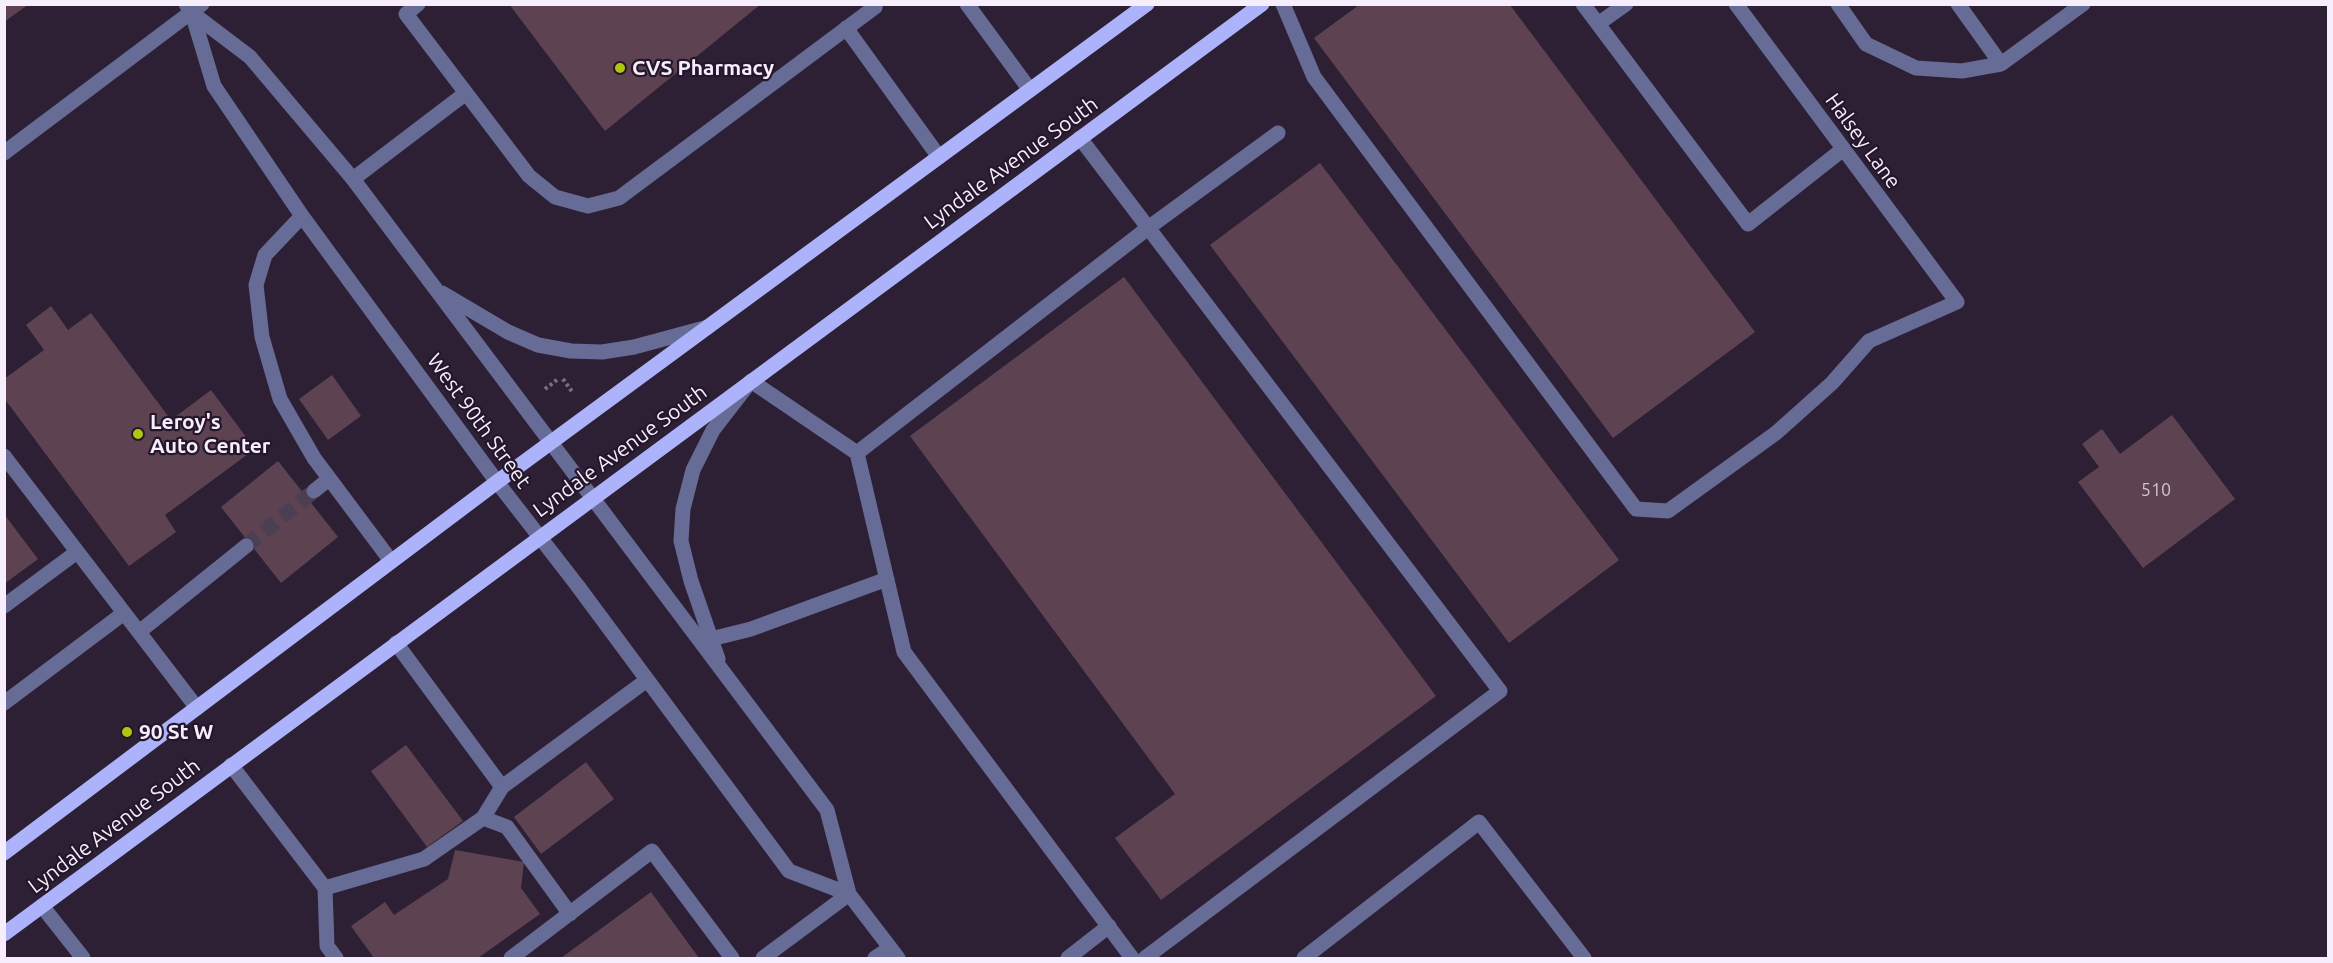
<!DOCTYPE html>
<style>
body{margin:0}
#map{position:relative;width:2333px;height:963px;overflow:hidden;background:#2d2035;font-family:Ubuntu,sans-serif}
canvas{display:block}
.frame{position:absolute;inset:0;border:6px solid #f6eefc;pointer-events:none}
</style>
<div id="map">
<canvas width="2333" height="963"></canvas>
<div class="frame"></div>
</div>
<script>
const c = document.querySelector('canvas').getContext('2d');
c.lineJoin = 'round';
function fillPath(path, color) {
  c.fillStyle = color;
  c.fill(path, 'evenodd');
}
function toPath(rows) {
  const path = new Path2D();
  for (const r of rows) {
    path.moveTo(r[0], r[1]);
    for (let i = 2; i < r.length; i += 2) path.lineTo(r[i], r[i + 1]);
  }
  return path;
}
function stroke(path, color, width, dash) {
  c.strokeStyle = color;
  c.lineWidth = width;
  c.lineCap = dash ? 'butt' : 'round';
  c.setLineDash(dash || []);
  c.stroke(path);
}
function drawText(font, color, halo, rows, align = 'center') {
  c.font = font + ' Ubuntu,sans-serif';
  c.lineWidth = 4.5;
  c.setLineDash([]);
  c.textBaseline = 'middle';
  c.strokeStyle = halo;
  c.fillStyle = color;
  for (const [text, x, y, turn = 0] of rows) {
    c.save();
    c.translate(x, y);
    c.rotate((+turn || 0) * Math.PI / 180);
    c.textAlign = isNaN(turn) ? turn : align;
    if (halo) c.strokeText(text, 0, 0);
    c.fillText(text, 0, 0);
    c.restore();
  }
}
fillPath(toPath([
 [4,4,29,4,4,22],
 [509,4,761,4,605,131],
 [1359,5,1510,5,1755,332,1613,438,1314,38],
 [1320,163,1619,560,1509,643,1210,245],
 [1124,277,1436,696,1161,900,1115,838,1175,794,910,436],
 [51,306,68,330,91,313,171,420,211,390,255,449,165,515,176,532,129,566,4,398,4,379,44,350,26,325],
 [332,375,361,416,328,440,299,399],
 [2172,415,2235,499,2143,568,2078,482,2099,467,2082,444,2102,429,2120,454],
 [278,461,338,537,281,583,221,507],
 [4,514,38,559,4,584],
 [406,745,463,821,427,847,371,771],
 [586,762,614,799,541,854,514,817],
 [455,850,524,862,521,888,540,914,478,958,374,958,351,926,385,902,394,915,448,879],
 [651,892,699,958,561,958]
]), '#5d4351');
stroke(toPath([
 [246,546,314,491]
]), '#4b3f53', 15, [15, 8]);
stroke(toPath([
 [563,379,573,393],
 [545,389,558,379]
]), '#7b7082', 4, [3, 3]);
stroke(toPath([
 [186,4,192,13,250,57,353,179,827,810,849,894,898,958],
 [418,4,406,14,529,176,555,197,588,206,619,198,875,7,874,4],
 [967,4,1030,90],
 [1283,4,1314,77,1636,509,1668,511,1776,433,1832,383,1869,341,1957,302,1736,4],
 [1583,4,1598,24],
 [1626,4,1598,24,1748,224,1842,150],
 [1838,4,1866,44,1916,68,1962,71,2001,64,2083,4],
 [1958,4,2001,64],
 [192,13,214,86,302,216,497,482,577,585,789,871,849,894],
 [846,28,939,157],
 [1080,138,1500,691,1145,958],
 [4,153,202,4],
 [353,179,466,93],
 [302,216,265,255,256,285,262,337,280,399,314,458,391,561],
 [442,293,508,332,538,345,571,351,602,352,634,347,708,327],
 [4,456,197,708],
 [314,491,329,479],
 [4,606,77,552],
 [139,632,246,546],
 [711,639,751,629,887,579],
 [396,643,502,787,647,680],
 [718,659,691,581,681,541,683,509,693,470,713,430,751,381,857,453],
 [4,703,124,613],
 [231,765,325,888,327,946,336,958],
 [483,818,507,827,570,914],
 [325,888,424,859,483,818,502,787],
 [42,906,83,958],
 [511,958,652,851,732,958],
 [763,958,849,894],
 [875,958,890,948],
 [1068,958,1109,926],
 [1132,958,904,652,857,453,1148,228,1278,133],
 [1304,958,1479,822,1584,958]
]), '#676c96', 15);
stroke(toPath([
 [4,853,497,482,1147,4],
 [4,934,1262,4]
]), '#acb3fa', 15);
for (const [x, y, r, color] of [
 [620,68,6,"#aec60c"],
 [138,434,6,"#aec60c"],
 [127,732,6,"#aec60c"]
]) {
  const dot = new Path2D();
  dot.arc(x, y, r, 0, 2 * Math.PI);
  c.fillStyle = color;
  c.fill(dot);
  stroke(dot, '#24172b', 2);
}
drawText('18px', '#d0c3d1', null, [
 ["510",2156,490]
]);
drawText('bold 21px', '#f6eefc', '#24172b', [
 ["CVS Pharmacy",632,68],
 ["Leroy's",150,422],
 ["Auto Center",150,446],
 ["90 St W",139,732]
], 'left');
drawText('21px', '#f6eefc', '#24172b', [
 ["Halsey Lane",1863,141,54],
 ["Lyndale Avenue South",1011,163,-36],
 ["West 90th Street",479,421,54],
 ["Lyndale Avenue South",620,451,-36],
 ["Lyndale Avenue South",114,826,-37]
]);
</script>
